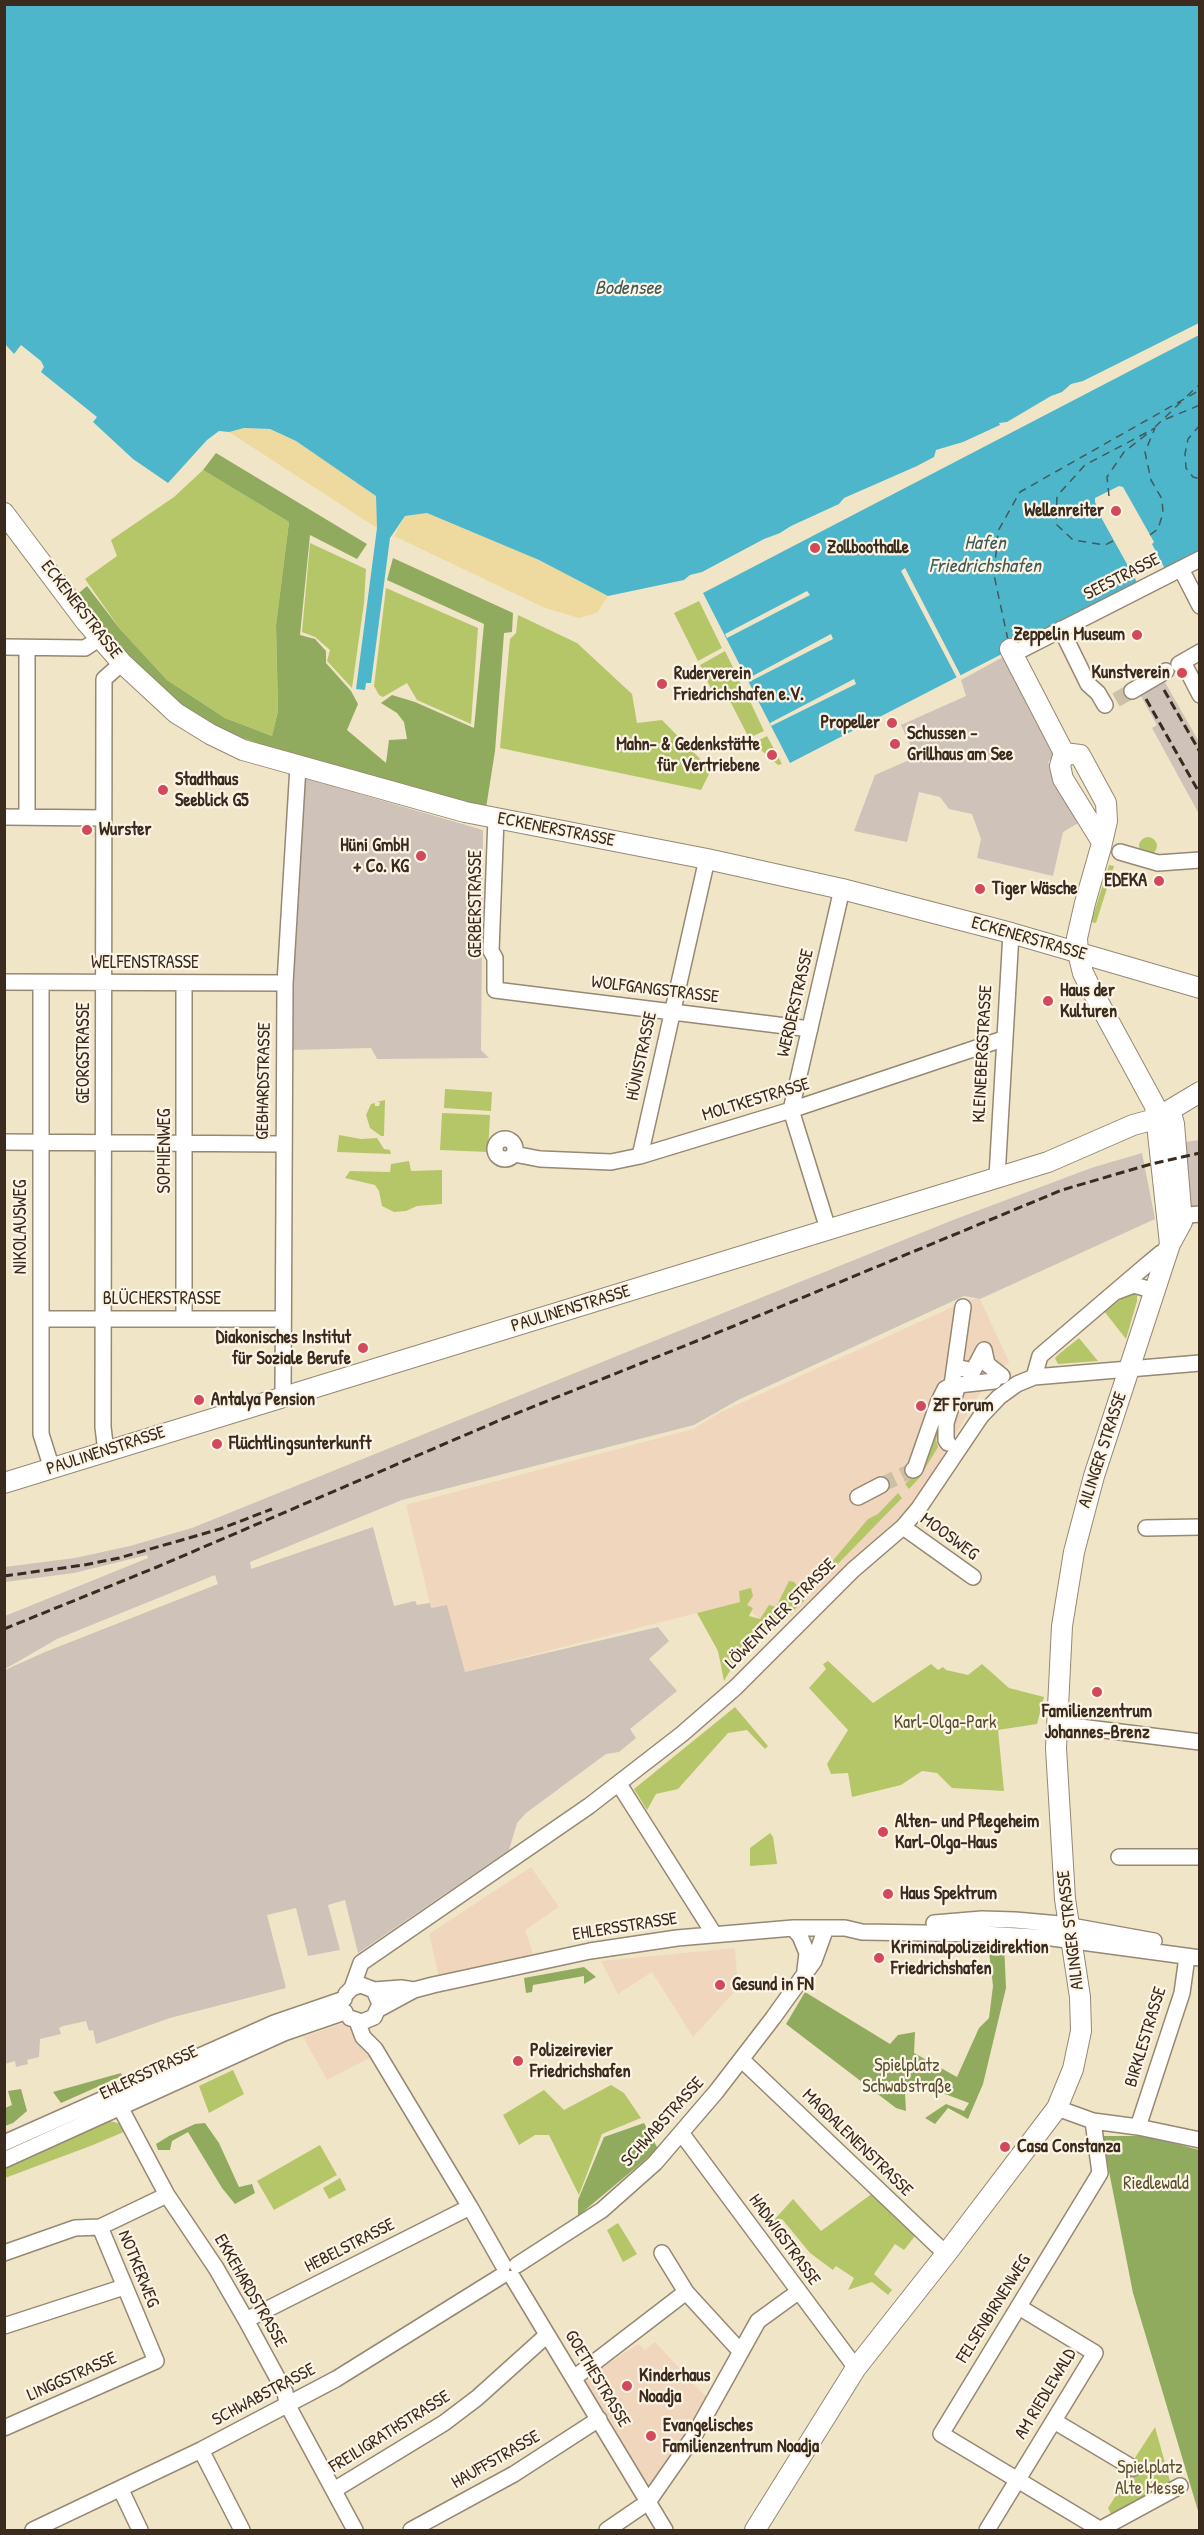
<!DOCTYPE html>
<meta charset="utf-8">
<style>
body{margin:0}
#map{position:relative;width:1204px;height:2535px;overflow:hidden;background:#f1e5c8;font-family:"Patrick Hand",sans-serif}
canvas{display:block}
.frame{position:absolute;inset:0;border:6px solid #3b2a1e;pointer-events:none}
</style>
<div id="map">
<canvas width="1204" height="2535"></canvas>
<div class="frame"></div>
</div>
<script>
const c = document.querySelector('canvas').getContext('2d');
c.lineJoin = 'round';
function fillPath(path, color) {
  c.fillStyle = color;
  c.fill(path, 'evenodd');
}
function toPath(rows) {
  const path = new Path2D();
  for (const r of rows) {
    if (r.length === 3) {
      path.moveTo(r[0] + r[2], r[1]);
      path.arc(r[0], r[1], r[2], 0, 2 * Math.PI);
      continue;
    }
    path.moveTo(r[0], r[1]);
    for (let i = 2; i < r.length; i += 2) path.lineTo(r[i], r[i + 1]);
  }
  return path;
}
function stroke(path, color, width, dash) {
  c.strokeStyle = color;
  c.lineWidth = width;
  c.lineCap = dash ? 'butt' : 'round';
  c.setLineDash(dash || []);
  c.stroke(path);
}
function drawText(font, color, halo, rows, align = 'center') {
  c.font = font + ' "Patrick Hand",sans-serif';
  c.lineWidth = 4.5;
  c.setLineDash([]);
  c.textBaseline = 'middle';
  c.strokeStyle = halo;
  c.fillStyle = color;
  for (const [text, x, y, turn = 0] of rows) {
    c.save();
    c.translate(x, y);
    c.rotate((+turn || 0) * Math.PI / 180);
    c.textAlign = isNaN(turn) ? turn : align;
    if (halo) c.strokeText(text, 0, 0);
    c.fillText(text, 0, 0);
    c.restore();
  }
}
fillPath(toPath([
 [970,1299,980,1299,1009,1362,983,1388,924,1488,879,1541,773,1631,740,1602,465,1672,447,1605,431,1608,406,1505,693,1429,721,1412],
 [531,1867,559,1907,525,1930,534,1956,439,1977,429,1934],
 [735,1948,738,1988,693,2037,652,1972,618,1994,601,1961],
 [344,2023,359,2037,371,2057,327,2080,303,2037],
 [655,2342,709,2400,661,2472,647,2486,583,2380,638,2344,645,2350]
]), '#f0d6bc');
fillPath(toPath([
 [1003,657,1054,757,1048,762,1080,822,1063,832,1053,876,977,858,981,839,972,814,949,809,940,797,919,792,907,842,854,831,875,775,916,757,901,725,966,696,961,680],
 [1162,677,1199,742,1199,814,1152,728,1157,725,1138,691],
 [304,778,483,830,481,1050,489,1058,377,1059,371,1048,291,1050,291,986],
 [1199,1140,1199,1206,1190,1207,1186,1142],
 [1142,1153,1155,1219,980,1299,964,1296,738,1400,694,1425,402,1500,250,1562,251,1569,373,1527,394,1606,415,1601,417,1605,430,1603,431,1608,447,1605,465,1672,658,1627,669,1641,649,1659,677,1691,630,1729,636,1738,619,1752,606,1754,526,1813,517,1823,509,1850,358,1953,345,1900,328,1905,340,1950,308,1956,296,1908,267,1915,286,1988,170,2018,96,2044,93,2030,89,2031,86,2021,63,2026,59,2028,61,2034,40,2039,39,2057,27,2060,28,2064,16,2067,15,2061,5,2064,5,1670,45,1652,218,1584,215,1575,57,1639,5,1669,5,1616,148,1558,147,1555,74,1573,5,1582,5,1567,75,1558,130,1546,192,1528,953,1220,1091,1168]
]), '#cec2b9');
fillPath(toPath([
 [203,470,289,522,276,625,278,711,272,736,225,718,167,680,120,629,85,579,117,556,111,540,174,497],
 [310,543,366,569,364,603,352,688,327,661,330,650,315,637,302,632],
 [386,588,478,628,471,724,417,700,407,683,383,697,379,695,374,686],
 [699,601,722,648,698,661,674,613],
 [518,615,577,643,632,694,637,723,662,720,711,770,701,790,500,748,510,639,516,633],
 [725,651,743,688,717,702,700,665],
 [747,695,764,731,749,738,730,701],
 [767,736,782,764,778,765,753,743],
 [1148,846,9],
 [1109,865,1114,866,1096,923,1091,922],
 [445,1089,492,1092,491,1111,444,1108],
 [385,1100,384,1136,381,1136,370,1128,366,1115,371,1104,375,1103,375,1106,379,1106,380,1102,376,1102],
 [442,1113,490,1115,488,1152,440,1150],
 [339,1135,361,1139,377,1138,384,1149,390,1150,391,1154,337,1152],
 [409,1161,411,1171,442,1170,442,1204,417,1206,406,1211,394,1212,382,1206,379,1191,375,1185,345,1178,350,1171,390,1172,391,1164],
 [1131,1292,1137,1295,1137,1301,1126,1339,1104,1311],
 [1079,1338,1098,1361,1058,1364,1055,1358,1059,1354],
 [939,1414,942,1418,936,1440,938,1447,920,1477,909,1489,905,1484,914,1475],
 [898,1493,902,1498,830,1572,825,1570,868,1519,878,1514],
 [789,1581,794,1582,805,1594,804,1601,735,1662,724,1681,718,1651,697,1613,740,1602,739,1591,751,1588,753,1596,747,1605,753,1608,749,1616,760,1619,769,1605,776,1607],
 [828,1661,873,1703,931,1664,938,1670,943,1667,946,1670,968,1675,982,1664,1009,1688,1044,1697,1037,1724,998,1730,1004,1791,952,1788,937,1773,922,1771,901,1785,852,1797,848,1773,831,1774,827,1764,848,1730,809,1688,826,1669,823,1664],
 [735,1707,768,1746,765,1749,747,1730,728,1733,678,1789,656,1794,647,1810,634,1789],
 [770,1833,773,1837,777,1864,750,1866,750,1848],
 [233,2070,244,2094,209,2113,199,2086],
 [611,2085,624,2093,641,2118,602,2134,579,2195,549,2135,535,2135,519,2145,503,2115,544,2090,564,2110],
 [110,2121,121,2124,126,2131,93,2145,5,2178,5,2167,102,2122],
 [320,2145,337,2175,274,2210,257,2181],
 [340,2178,346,2190,329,2199,323,2188],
 [873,2193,915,2236,904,2250,895,2244,874,2274,892,2290,888,2295,872,2282,848,2290,854,2278,836,2266,833,2270,810,2253,782,2219,776,2223,774,2220,793,2199,821,2231],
 [618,2223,637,2254,623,2262,607,2230],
 [1155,2427,1172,2488,1114,2520,1108,2508,1134,2467,1131,2464]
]), '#b5c669');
fillPath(toPath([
 [216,453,367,544,357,559,310,535,300,635,315,639,326,651,326,663,351,691,358,704,347,730,386,763,389,740,407,739,404,722,397,713,381,703,392,695,415,702,474,728,484,624,387,580,393,558,513,613,512,632,504,633,495,751,486,808,362,776,274,749,218,729,173,698,109,638,79,593,87,586,120,629,167,680,225,718,272,736,278,711,276,625,289,522,203,470],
 [988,1943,1004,1943,1006,1988,983,2084,968,2119,948,2108,935,2124,925,2118,946,2104,964,2111,969,2103,918,2084,905,2093,906,2111,896,2108,786,2024,805,1992,890,2044,898,2035,915,2032,914,2053,957,2077,979,2028,989,2018,993,1986],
 [584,1967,596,1977,584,1984,584,1976,533,1985,532,1992,526,1993,524,1978],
 [121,2073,122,2076,61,2103,53,2092],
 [21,2089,27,2111,13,2123,5,2126,5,2108,12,2105,8,2091],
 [205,2123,219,2143,239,2187,252,2184,255,2193,235,2204,222,2188,188,2132,172,2141,170,2150,158,2150,156,2144,169,2136,195,2124],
 [644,2123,658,2149,578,2216,578,2200,604,2137],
 [1102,2136,1148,2136,1199,2150,1199,2514,1133,2293]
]), '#90ab5d');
fillPath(toPath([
 [243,428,269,429,296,441,376,496,377,528,229,432],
 [427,513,539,560,608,596,597,613,579,618,545,608,394,536,405,516]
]), '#eeda9e');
fillPath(toPath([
 [4,5,1199,5,1199,323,1083,381,1071,384,1062,392,1051,396,1007,422,999,423,1000,425,963,442,936,450,934,457,917,466,844,498,839,504,791,526,780,533,764,539,702,572,690,575,684,580,608,596,539,560,427,513,405,516,390,538,371,683,366,683,365,690,356,689,377,528,376,496,296,441,270,429,244,428,229,432,219,431,207,440,168,483,133,459,93,422,97,417,41,372,44,367,41,361,21,345,14,354,5,344],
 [1199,335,1199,550,1165,569,1152,544,1154,542,1123,487,1119,486,1095,498,1095,502,1102,519,1138,584,790,763,703,593]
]), '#4db6cb');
fillPath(toPath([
 [905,568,961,676,957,678,901,571],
 [807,591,810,595,727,638,725,634],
 [831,634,833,639,749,682,747,679],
 [854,679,856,684,771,726,770,723]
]), '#f1e5c8');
stroke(toPath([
 [1187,396,1200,384],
 [1166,419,1200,405],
 [1200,425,1188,439,1185,454,1186,468,1193,477,1200,479],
 [1155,427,1184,399],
 [1109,496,1107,477,1124,452,1152,430],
 [1150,535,1158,529,1163,513,1162,499,1151,480,1145,452,1155,428],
 [1113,541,1105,545,1073,540,1056,524,1057,496,1085,465,1155,428],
 [1008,640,994,575,998,531,1020,492,1200,390]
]), '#415b5b', 1.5, [8, 6]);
stroke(toPath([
 [1116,700,1132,691],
 [881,1485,913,1470]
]), '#cdc0a6', 15, [15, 8]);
const minor = toPath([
 [1181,569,1200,606],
 [1061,629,1088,684,1098,693,1105,705],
 [4,647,85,648,100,638],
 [27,648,27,817],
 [1023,649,1200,559],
 [1183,662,1200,695],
 [1179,664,1200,652],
 [1132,691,1166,671],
 [4,817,103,818],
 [496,818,491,951,495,958,495,990,810,1029],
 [1120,852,1158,863,1200,860],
 [4,982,285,983],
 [41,983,41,1434,52,1469],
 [505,1149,10],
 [4,1142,283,1144],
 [514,1154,540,1159,611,1162,640,1156,791,1110,1003,1039],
 [640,1156,707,859],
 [997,1177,1011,933],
 [1182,1222,1189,1215,1200,1214],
 [828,1229,791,1110,842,889],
 [1118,1291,1134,1285,1155,1291],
 [41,1319,283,1319],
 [184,1319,184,983],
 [956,1367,973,1371,984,1350,987,1364,1002,1376],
 [1034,1377,1040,1356,1143,1268,1161,1253,1167,1254],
 [283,1396,285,983,298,766],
 [948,1443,946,1440,946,1423,958,1385,994,1381],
 [106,1452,103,1427,104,679,122,663],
 [913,1470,915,1469,938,1403,945,1389,952,1385,963,1307],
 [858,1497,881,1485],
 [903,1527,973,1577],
 [1146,1528,1200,1527],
 [1056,1724,1200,1742],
 [619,1784,714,1934],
 [1119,1857,1200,1857],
 [934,1923,982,1919,1015,1920,1060,1924,1154,1941],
 [793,1928,800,1936,807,1953,805,1970],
 [352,1988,361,1963,589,1806,682,1734,736,1687,853,1570,903,1527,919,1508,981,1416,999,1397,1017,1384,1034,1377,1200,1363],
 [346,1994,352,1988,361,1985,374,1990,401,1988,414,1990],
 [379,2009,414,1990,433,1985,590,1951,677,1938,793,1928,845,1928,862,1932,983,1934,1052,1938,1200,1958],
 [350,2018,362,2022,374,2017,380,2004,374,1990],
 [357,2021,363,2037,375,2049,470,2207,503,2265],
 [742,2060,946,2254],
 [120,2107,167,2195,216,2268,246,2320,285,2392,287,2404,355,2530],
 [1057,2108,1093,2121,1138,2127,1200,2140],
 [1093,2121,1100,2173,941,2434,1101,2530],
 [1138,2127,1182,1993,1187,1957],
 [682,2134,856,2368],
 [4,2143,274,2023,344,1999],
 [4,2160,284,2033,345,2012],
 [4,2253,75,2228,100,2227,167,2195],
 [662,2253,686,2292,741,2352],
 [517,2265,602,2210,655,2163,716,2092,773,2018,814,1961,826,1928],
 [513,2278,665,2530],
 [246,2320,470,2207],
 [4,2326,124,2287],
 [574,2378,686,2292],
 [1054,2421,1133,2468],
 [4,2428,156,2361,100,2227],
 [201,2450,242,2530],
 [121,2490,140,2530],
 [334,2490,444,2423,477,2398,547,2335],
 [33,2530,201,2450,336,2379,503,2275],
 [411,2530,514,2474,599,2419],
 [607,2530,648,2502,694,2436,758,2321,798,2292],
 [987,2530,1095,2353,1019,2307],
 [1099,2530,1180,2486]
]);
const major = toPath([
 [4,513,86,622,122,663,176,713,210,734,243,750,465,812,707,859,842,889,1011,933,1200,988],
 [1010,649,1064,753],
 [1102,842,1063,779,1060,766,1064,753,1080,755,1106,803,1107,821,1101,847,1085,903,1077,938,1078,953,1083,973,1088,983,1155,1106,1170,1244],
 [4,1483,1048,1162,1133,1125,1155,1119,1200,1092],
 [755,2530,856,2368,946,2254,1057,2108,1073,2069,1081,2031,1080,1997,1065,1899,1056,1748,1062,1626,1074,1552,1094,1476,1170,1244,1182,1222,1174,1124,1170,1110]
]);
stroke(minor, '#968873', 18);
stroke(major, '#968873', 22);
stroke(minor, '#fff', 15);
stroke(major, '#fff', 20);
stroke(toPath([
 [1164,690,1200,752],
 [1146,699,1200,794],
 [4,1576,84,1565,119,1558,220,1529,272,1509],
 [4,1629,157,1567,505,1418,729,1328,1062,1190,1151,1164,1200,1153]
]), '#3b2a1e', 3, [9, 4.5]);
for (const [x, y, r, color] of [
 [1116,511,6,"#d1495b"],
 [815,548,6,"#d1495b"],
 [1137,635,6,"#d1495b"],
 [1182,673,6,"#d1495b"],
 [662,684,6,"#d1495b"],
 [892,723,6,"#d1495b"],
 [895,744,6,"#d1495b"],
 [772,755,6,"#d1495b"],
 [163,790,6,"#d1495b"],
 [87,830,6,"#d1495b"],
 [421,856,6,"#d1495b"],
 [1159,881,6,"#d1495b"],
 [980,889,6,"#d1495b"],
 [1048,1001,6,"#d1495b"],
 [363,1348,6,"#d1495b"],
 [199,1400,6,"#d1495b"],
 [921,1406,6,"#d1495b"],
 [217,1444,6,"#d1495b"],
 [1097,1692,6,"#d1495b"],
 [883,1832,6,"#d1495b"],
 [888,1894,6,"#d1495b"],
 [879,1958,6,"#d1495b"],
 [720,1985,6,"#d1495b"],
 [518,2061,6,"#d1495b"],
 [1005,2147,6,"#d1495b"],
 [627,2386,6,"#d1495b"],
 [651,2436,6,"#d1495b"]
]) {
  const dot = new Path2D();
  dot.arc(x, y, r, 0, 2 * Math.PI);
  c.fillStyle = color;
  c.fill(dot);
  stroke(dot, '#fcf5e5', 2);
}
drawText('bold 18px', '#3b2a1e', '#fcf5e5', [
 ["Wellenreiter",1104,511,"right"],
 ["Zollboothalle",827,548],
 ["Zeppelin Museum",1125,635,"right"],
 ["Kunstverein",1170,673,"right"],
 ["Ruderverein",674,674],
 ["Friedrichshafen e.V.",674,695],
 ["Propeller",880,723,"right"],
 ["Schussen -",907,734],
 ["Grillhaus am See",907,755],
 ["Mahn- & Gedenkstätte",760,745,"right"],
 ["für Vertriebene",760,766,"right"],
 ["Stadthaus",175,780],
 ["Seeblick G5",175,801],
 ["Wurster",99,830],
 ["Hüni GmbH",409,846,"right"],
 ["+ Co. KG",409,867,"right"],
 ["EDEKA",1147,881,"right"],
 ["Tiger Wäsche",992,889],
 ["Haus der",1060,991],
 ["Kulturen",1060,1012],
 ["Diakonisches Institut",351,1338,"right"],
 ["für Soziale Berufe",351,1359,"right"],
 ["Antalya Pension",211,1400],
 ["ZF Forum",933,1406],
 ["Flüchtlingsunterkunft",229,1444],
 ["Familienzentrum",1097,1712,"center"],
 ["Johannes-Brenz",1097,1733,"center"],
 ["Alten- und Pflegeheim",895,1822],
 ["Karl-Olga-Haus",895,1843],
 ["Haus Spektrum",900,1894],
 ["Kriminalpolizeidirektion",891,1948],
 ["Friedrichshafen",891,1969],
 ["Gesund in FN",732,1985],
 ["Polizeirevier",530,2051],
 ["Friedrichshafen",530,2072],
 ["Casa Constanza",1017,2147],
 ["Kinderhaus",639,2376],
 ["Noadja",639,2397],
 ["Evangelisches",663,2426],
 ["Familienzentrum Noadja",663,2447]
], 'left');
drawText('18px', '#3b2a1e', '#fcf5e5', [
 ["SEESTRASSE",1122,577,-27],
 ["ECKENERSTRASSE",81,610,52],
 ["ECKENERSTRASSE",556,830,11],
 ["GERBERSTRASSE",476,904,-90],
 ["ECKENERSTRASSE",1029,939,16],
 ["WELFENSTRASSE",145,963],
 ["WOLFGANGSTRASSE",655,990,7],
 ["WERDERSTRASSE",796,1003,-77],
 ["GEORGSTRASSE",84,1053,-90],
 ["KLEINEBERGSTRASSE",983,1054,-87],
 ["HÜNISTRASSE",642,1056,-78],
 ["GEBHARDSTRASSE",264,1081,-89],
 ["MOLTKESTRASSE",756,1100,-17],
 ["SOPHIENWEG",165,1151,-90],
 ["NIKOLAUSWEG",21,1227,-90],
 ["BLÜCHERSTRASSE",162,1299],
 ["PAULINENSTRASSE",571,1309,-17],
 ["AILINGER STRASSE",1103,1450,-72],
 ["PAULINENSTRASSE",106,1451,-18],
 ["MOOSWEG",949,1537,36],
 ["LÖWENTALER STRASSE",781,1614,-45],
 ["EHLERSSTRASSE",625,1927,-9],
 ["AILINGER STRASSE",1071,1930,-97],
 ["BIRKLESTRASSE",1146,2037,-73],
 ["EHLERSSTRASSE",149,2073,-25],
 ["SCHWABSTRASSE",663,2122,-48],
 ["MAGDALENENSTRASSE",857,2143,44],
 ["HADWIGSTRASSE",784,2240,54],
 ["HEBELSTRASSE",350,2246,-27],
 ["NOTKERWEG",138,2269,68],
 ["EKKEHARDSTRASSE",250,2291,60],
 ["FELSENBIRNENWEG",994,2309,-58],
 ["LINGGSTRASSE",72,2377,-24],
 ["GOETHESTRASSE",597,2379,59],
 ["AM RIEDLEWALD",1046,2394,-59],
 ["SCHWABSTRASSE",264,2395,-28],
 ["FREILIGRATHSTRASSE",390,2432,-32],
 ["HAUFFSTRASSE",496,2460,-30]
]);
drawText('18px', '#5a5131', '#fcf5e5', [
 ["Karl-Olga-Park",945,1723],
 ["Spielplatz",907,2066],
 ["Schwabstraße",907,2087],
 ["Riedlewald",1156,2184],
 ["Spielplatz",1150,2468],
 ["Alte Messe",1150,2489]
]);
drawText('italic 20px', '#415b5b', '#fcf5e5', [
 ["Bodensee",628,289],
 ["Hafen",985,544],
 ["Friedrichshafen",985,567]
]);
</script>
